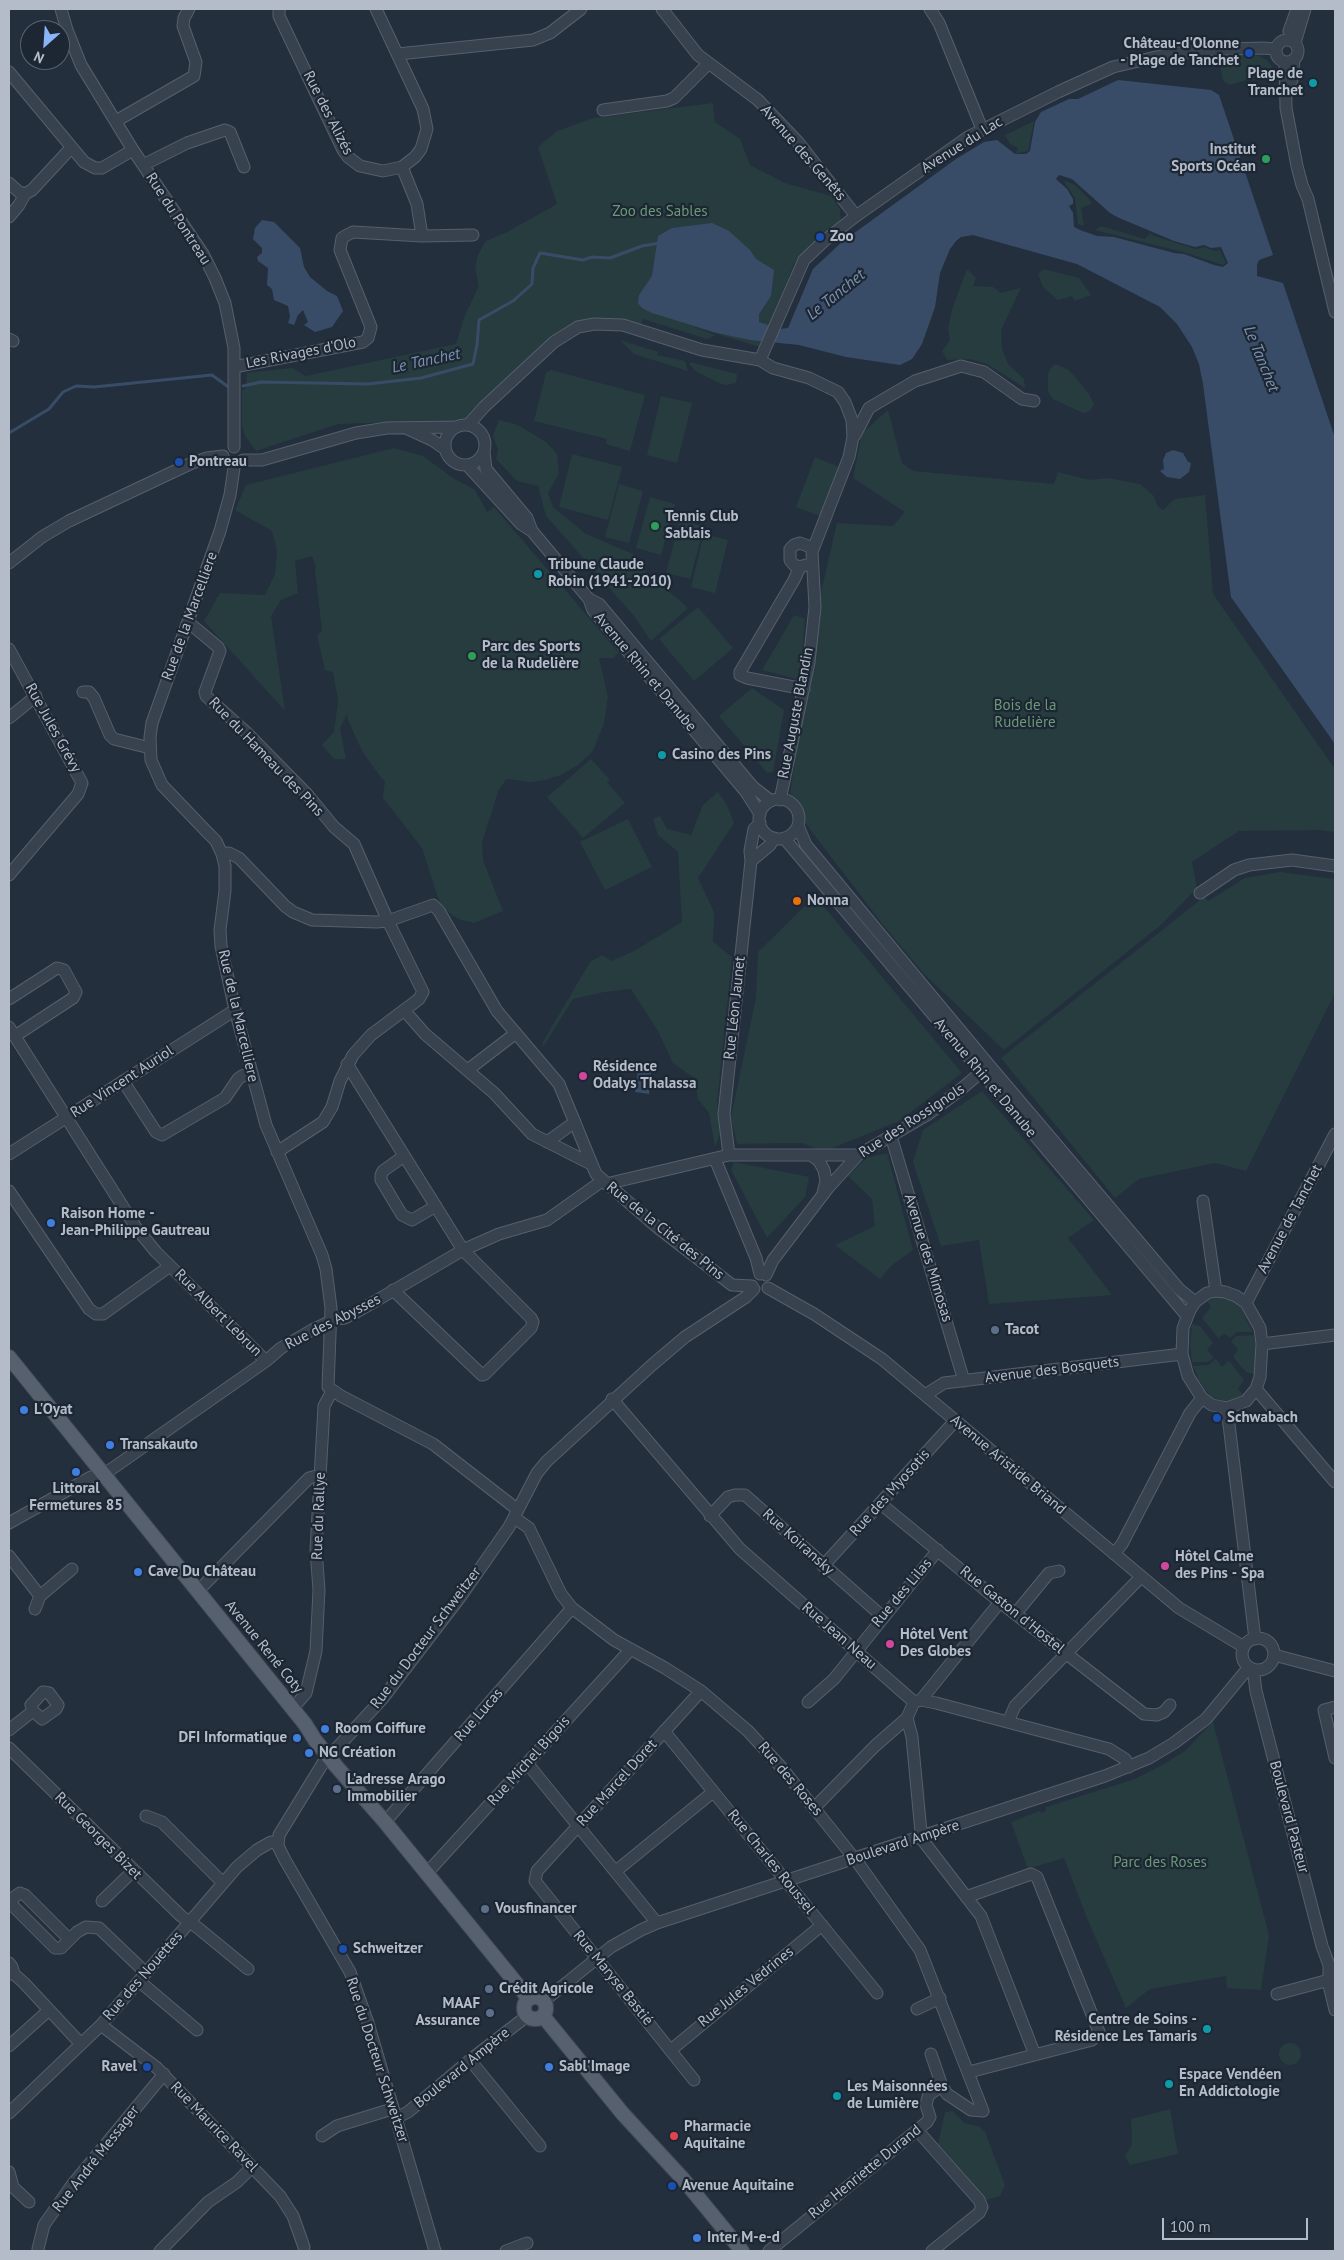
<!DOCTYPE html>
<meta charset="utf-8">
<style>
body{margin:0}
#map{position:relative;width:1344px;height:2260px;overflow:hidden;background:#242f3e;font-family:"PT Sans",sans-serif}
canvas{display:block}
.frame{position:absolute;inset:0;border:10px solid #b4bcc9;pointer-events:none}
.north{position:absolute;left:20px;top:20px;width:50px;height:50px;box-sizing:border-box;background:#1d2633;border:1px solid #59626f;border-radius:50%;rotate:206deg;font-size:14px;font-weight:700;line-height:20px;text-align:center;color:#b4bcc9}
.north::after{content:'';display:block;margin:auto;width:18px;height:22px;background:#8ab4f8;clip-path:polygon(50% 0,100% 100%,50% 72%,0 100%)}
.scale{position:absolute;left:1162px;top:2218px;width:146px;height:22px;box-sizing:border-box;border:2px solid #b4bcc9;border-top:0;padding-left:6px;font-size:15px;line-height:18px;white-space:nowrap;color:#b4bcc9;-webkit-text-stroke:4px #1d2633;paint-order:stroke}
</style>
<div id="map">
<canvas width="1344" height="2260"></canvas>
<div class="frame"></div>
<div class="north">N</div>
<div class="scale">100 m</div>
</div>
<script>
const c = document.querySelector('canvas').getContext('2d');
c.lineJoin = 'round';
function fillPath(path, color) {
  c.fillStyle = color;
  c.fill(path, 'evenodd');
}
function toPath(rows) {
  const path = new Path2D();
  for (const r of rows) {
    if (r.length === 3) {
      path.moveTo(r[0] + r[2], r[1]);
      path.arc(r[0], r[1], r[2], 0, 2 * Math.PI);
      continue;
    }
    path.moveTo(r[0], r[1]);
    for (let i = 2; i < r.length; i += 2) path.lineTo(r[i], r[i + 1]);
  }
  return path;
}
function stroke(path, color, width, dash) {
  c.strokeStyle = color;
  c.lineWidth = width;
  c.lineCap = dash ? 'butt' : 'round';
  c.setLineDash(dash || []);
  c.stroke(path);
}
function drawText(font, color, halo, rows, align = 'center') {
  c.font = font + ' "PT Sans",sans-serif';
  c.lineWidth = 4.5;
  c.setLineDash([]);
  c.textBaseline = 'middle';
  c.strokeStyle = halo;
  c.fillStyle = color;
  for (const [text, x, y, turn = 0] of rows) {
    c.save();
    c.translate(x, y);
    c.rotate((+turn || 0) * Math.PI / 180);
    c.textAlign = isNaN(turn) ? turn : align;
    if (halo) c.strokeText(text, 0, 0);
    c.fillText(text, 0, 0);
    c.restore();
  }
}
fillPath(toPath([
 [1246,54,1259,56,1268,61,1275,71,1230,85,1223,81,1219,58],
 [713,103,715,122,740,139,750,165,785,183,831,196,840,209,841,223,795,262,760,347,691,326,715,335,707,339,643,319,639,327,599,320,538,351,467,418,451,423,403,422,338,424,256,451,245,436,242,426,242,390,246,389,247,373,292,368,306,376,456,344,465,315,479,286,475,268,478,255,486,241,509,231,557,204,538,147,557,131,594,118],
 [1034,121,1028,151,1015,154,1018,148,1010,144,1005,135],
 [1063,180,1075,185,1091,201,1092,204,1081,208,1084,226,1078,224,1075,198],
 [1101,226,1145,239,1150,233,1154,236,1196,249,1205,247,1214,251,1220,250,1226,263,1223,265,1183,252,1095,230],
 [967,269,976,278,973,286,993,287,1001,293,1021,288,1001,330,1002,349,1008,364,1024,379,1025,388,987,364,970,359,947,360,942,351,950,340,948,330,952,309],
 [1043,269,1079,278,1091,295,1075,301,1072,296,1058,300,1043,287,1038,274],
 [620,340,658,352,657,355,685,361,688,371,634,354],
 [690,362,737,374,736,383,727,385,721,384,697,372,690,365],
 [1054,365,1058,365,1069,370,1089,394,1094,405,1090,411,1083,413,1053,399,1048,392,1048,374,1050,369],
 [551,370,645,395,630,451,606,444,607,439,534,421,546,373],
 [661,396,692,403,677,463,647,455],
 [888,410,902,463,913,471,1054,484,1058,472,1090,480,1108,478,1140,484,1154,496,1158,507,1163,510,1175,499,1205,495,1213,594,1335,769,1335,832,1318,830,1239,831,1192,862,1197,888,1162,924,1004,1050,924,974,884,926,789,802,813,627,837,523,893,526,905,512,853,478,862,433],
 [499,420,518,425,546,442,557,454,559,473,548,493,553,507,586,534,633,554,643,569,688,608,651,641,634,616,546,516,538,486,517,481,496,459,498,450,493,436],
 [394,448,423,456,453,478,475,490,487,512,494,507,619,653,613,658,599,658,608,697,604,723,593,751,578,765,561,775,545,780,530,782,507,779,499,789,482,842,483,860,503,911,474,923,458,919,441,907,422,848,383,798,385,780,382,779,362,751,348,720,347,714,340,728,346,759,334,759,322,745,334,732,338,701,333,672,325,670,317,635,322,631,315,569,316,567,312,556,295,561,298,593,281,600,271,616,285,711,204,621,220,593,265,595,275,574,277,550,272,531,235,510,246,485],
 [572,454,622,467,608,520,559,507],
 [815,457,839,467,820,516,796,507],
 [619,484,643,491,629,543,605,537],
 [650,497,675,504,661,555,636,548],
 [680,520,704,527,690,579,666,573],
 [704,534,728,540,715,593,691,587],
 [698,607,733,648,694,681,659,639],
 [794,615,805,619,800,680,762,670],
 [752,688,784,710,773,772,767,773,719,716],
 [591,759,610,780,607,782,625,803,583,838,547,797],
 [718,792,727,805,734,823,698,878,714,912,713,942,732,957,717,1104,720,1134,715,1147,709,1113,698,1099,694,1078,673,1063,658,1031,631,989,604,992,573,999,543,1047,543,1042,590,962,602,955,611,961,634,951,682,922,678,852,658,835,653,819,660,816,667,829,691,835,703,805],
 [628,819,652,867,605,890,580,842],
 [1280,872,1335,879,1335,993,1246,1171,1215,1163,1139,1179,1115,1198,1001,1058,1204,897,1208,901,1245,878],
 [815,896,962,1073,899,1121,823,1152,803,1143,737,1144,731,1117,756,998,758,952],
 [982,1091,1094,1220,1068,1238,1112,1295,989,1304,979,1240,941,1246,913,1162,923,1130],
 [887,1153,913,1250,891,1266,880,1279,835,1245,875,1226,872,1199,848,1176,866,1158],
 [734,1162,809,1177,805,1197,767,1238,731,1170],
 [1216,1297,1228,1298,1239,1305,1253,1332,1237,1332,1230,1338,1225,1334,1218,1338,1202,1318,1211,1307,1207,1301],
 [1192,1324,1200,1326,1213,1343,1207,1349,1214,1358,1208,1362,1192,1362,1190,1345],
 [1254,1335,1257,1357,1254,1374,1246,1372,1233,1357,1238,1349,1231,1341,1236,1336],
 [1216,1359,1222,1367,1229,1361,1244,1380,1238,1389,1243,1394,1241,1396,1229,1401,1221,1401,1209,1395,1200,1382,1193,1366,1208,1365],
 [1213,1722,1269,1935,1261,1990,1227,1988,1226,1976,1150,1989,1126,2008,1087,1918,1064,1858,1028,1869,1011,1822,1039,1811,1041,1813,1046,1811,1046,1807,1135,1779,1164,1764,1185,1751],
 [1290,2054,11],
 [1170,2109,1178,2154,1130,2165,1125,2156,1131,2146,1132,2139,1131,2119],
 [953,2111,964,2123,980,2127,985,2132,1005,2185,1000,2196,986,2200,938,2144,945,2112]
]), '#263c3f');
fillPath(toPath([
 [1118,80,1211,90,1219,95,1273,255,1259,260,1257,265,1257,276,1283,283,1335,438,1335,744,1231,597,1203,384,1199,364,1192,347,1177,324,1160,307,1077,264,973,235,961,237,956,241,950,249,940,273,935,307,922,344,912,359,900,365,846,357,799,345,750,340,717,333,652,313,642,308,638,303,639,295,652,276,658,236,672,228,712,223,729,231,750,250,756,259,774,270,771,296,759,314,759,322,780,329,788,328,813,269,842,242,956,159,984,142,997,140,1015,154,1026,154,1030,151,1035,122,1041,112,1069,99,1078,99],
 [1059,175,1072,179,1110,213,1117,217,1174,241,1195,247,1204,245,1211,248,1221,247,1228,263,1223,267,1214,265,1184,254,1174,253,1114,237,1097,236,1080,230,1074,227,1073,213,1069,206,1073,204,1073,199,1067,189,1056,179],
 [262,220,274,222,300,248,304,267,310,277,327,291,337,296,343,311,332,327,315,332,304,325,308,322,303,310,298,315,294,325,288,323,290,317,288,306,274,300,272,289,267,285,268,268,258,261,257,257,262,253,262,248,253,239,255,228],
 [1173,450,1183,453,1188,462,1191,463,1189,472,1180,479,1167,477,1160,471,1164,469,1163,460,1166,453],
 [639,1063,652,1065,649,1094,635,1092]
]), '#394c67');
stroke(toPath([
 [243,386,261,382,368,384,421,378,473,364,477,345,479,320,513,301,532,284,533,268,540,253,583,260,592,257,610,258,642,246,660,243],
 [9,433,49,409,63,392,76,386,94,387,212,375,227,386]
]), '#394c67', 3);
const minor = toPath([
 [61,9,67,30,81,65,133,150,203,254,215,278,225,303,234,348,234,447],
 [279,9,279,16,343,150,348,157,360,166,383,171,402,167,415,157,421,149,427,129,423,109,376,9],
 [662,9,698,55,758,100,798,142,856,216],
 [930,9,939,23,982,129],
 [1289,31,1297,9],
 [1287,51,11],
 [1295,43,1305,9],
 [398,54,533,40,550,33,581,9],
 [1285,62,1286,108,1297,166,1302,185,1308,199,1335,312],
 [9,72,84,162,95,168,102,168,133,150],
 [1292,80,1294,59],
 [603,110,667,101,674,98,708,64],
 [116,121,194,76,196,62,183,26,184,18,189,9],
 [143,165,187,143,225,130,230,132,244,167],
 [402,167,417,204,422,236],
 [9,183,19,192,25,194,32,190,71,148],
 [9,217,19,205,25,194],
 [9,339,13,341],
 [760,360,804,260,824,241,856,216,968,137,1058,92,1113,67,1156,57,1198,50,1263,48,1276,49],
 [234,367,363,342,368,338,371,327,340,250,342,238,347,235,353,232,422,236,473,235],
 [468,425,484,407,554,342,578,327,594,324,623,325,702,350,760,360,773,368,809,378,838,392,845,402,852,420,853,437,849,457,812,552,815,607,809,662,780,800],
 [465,445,20],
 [408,429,432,440,445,449],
 [855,435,869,408,915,381,961,366,984,372,1022,399,1034,401],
 [484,452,486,469,527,518,532,531],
 [243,460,262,460,356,433,387,428,457,427],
 [467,465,521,524,532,531,589,599,593,610,746,792,760,814],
 [234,468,230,495,220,531,152,723,150,737,151,760,162,785,207,832,216,841,222,854,225,866,225,891,220,930,221,946,235,1010,266,1125,322,1255,326,1269,331,1308,328,1387,341,1396,433,1444,518,1510],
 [9,563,42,537,69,521,192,463,207,458,223,456],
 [806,565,800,567,794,565,790,560,790,549,794,545,800,543,813,548],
 [800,567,794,580,740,672,740,675,747,678,804,689],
 [589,599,599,604,753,787,771,801],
 [188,622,218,647,220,651,205,692,206,696,246,732,307,794,334,827,354,844,388,921,423,992,419,999,371,1035,353,1055,340,1081,332,1107,323,1122,277,1152],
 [9,649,82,783,78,794,9,875],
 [83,692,89,692,94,698,110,735,114,739,150,748],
 [9,718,36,696],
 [779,819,20],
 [798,826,806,845,989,1065,1179,1289,1195,1302],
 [784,838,1187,1316],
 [222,854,229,853,239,858,285,906,293,912,312,920,377,922,388,921,433,905,439,911,497,1011,559,1084,596,1174,657,1227,732,1285,752,1286],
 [751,861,770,845,774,838],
 [1200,893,1234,870,1249,865,1292,860,1335,866],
 [9,999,57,968,64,970,76,992,73,998,15,1036],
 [404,1010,425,1034,494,1093,532,1134,591,1164],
 [9,1027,137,1229,156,1252,266,1361],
 [347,1064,463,1250,531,1318,533,1322,531,1328,485,1374,482,1375,393,1290],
 [469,1069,516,1033],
 [123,1081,156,1132,162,1135,225,1098,238,1079,242,1076,251,1073],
 [891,1136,964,1381],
 [547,1142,575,1122],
 [9,1154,235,1010],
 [729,1155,724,1114,751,861,750,851,754,829,760,823],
 [811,1155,819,1161,824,1170,826,1181,823,1193],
 [404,1156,383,1171,381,1175,381,1180,402,1215,412,1220,436,1206],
 [715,1159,756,1258,760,1274],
 [606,1184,729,1155,858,1155],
 [9,1191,89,1309,96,1314,103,1314,170,1266],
 [1203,1201,1216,1291],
 [766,1275,773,1260,828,1188,858,1155,927,1115,960,1090,986,1068],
 [768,1288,814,1314,882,1359,1179,1608,1244,1647],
 [1216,1291,1225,1292,1236,1296,1246,1303,1260,1328,1262,1344,1260,1377,1256,1389,1246,1401,1227,1408,1212,1405,1202,1398,1188,1376,1182,1354,1183,1328,1190,1310,1195,1302,1207,1293,1216,1291],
 [1246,1303,1335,1134],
 [1262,1344,1335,1335],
 [1256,1389,1335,1482],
 [925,1395,944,1383,1182,1354],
 [612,1399,740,1549,914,1702],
 [1227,1408,1255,1639],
 [881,1504,1000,1602,1144,1714,1157,1715,1164,1712,1170,1705],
 [710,1516,728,1497,735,1495,745,1495,883,1617],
 [515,1518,529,1528,561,1594,572,1608,614,1640,665,1668,701,1691,748,1731,782,1768,858,1863,920,1950,983,2111,971,2110,947,2094,942,2086,931,2054],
 [9,1523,91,1477,103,1474,113,1468,266,1361,281,1348,312,1330,336,1319,345,1318,355,1313,463,1250,499,1234,547,1220,602,1181],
 [1114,1554,1122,1544,1190,1413,1202,1398],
 [9,1556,40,1596,35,1609],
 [823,1566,955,1421],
 [198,1591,309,1478,320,1475],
 [40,1596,72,1569],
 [1016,1613,1049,1573,1059,1571],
 [1258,1654,16],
 [1274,1655,1335,1671],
 [1253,1669,1256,1691,1322,1946,1329,1965,1329,1985,1335,2010],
 [43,1692,49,1693,58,1705,56,1709,42,1719,33,1711,31,1705,43,1692],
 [921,1700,1000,1602],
 [808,1702,834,1679,938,1550],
 [914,1702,907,1718,912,1737,921,1832,924,1842,981,1916,1035,2055],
 [914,1702,921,1700,936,1703,1109,1749,1125,1759,1129,1767],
 [1335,1707,1324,1710,1335,1758],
 [293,1708,306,1693,316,1651,319,1590,316,1550,324,1406,332,1391],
 [1008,1722,1015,1706,1141,1577],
 [9,1730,33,1711],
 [664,1731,877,1993],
 [9,1748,181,1916,198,1928,248,1969],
 [527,1763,657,1923],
 [814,1808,875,1746,907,1718],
 [146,1816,162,1822,223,1883],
 [385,1822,572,1608],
 [616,1871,713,1792],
 [427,1873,631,1649],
 [966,1897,1031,1874,1037,1877,1099,2032,1092,2040,969,2072],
 [102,1901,133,1871],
 [69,1939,25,1895,20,1893,13,1898,12,1903,14,1907,55,1948,61,1948,77,1932,86,1927,99,1928,146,1973],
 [9,1963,12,1967,14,1974],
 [9,1974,14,1974,24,1983,81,2044],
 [139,1981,197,2030],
 [1277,1994,1329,1980],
 [544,2001,611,1947,641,1930,657,1923,1105,1776,1149,1758,1174,1743,1206,1719,1249,1667],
 [917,2009,940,1998],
 [101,2025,157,2068,280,2196,293,2216,304,2247],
 [9,2046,49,2010],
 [671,2050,822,1925],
 [470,2060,540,2146],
 [694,2080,535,1881,537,1871,701,1691],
 [9,2113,101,2025,237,1867,257,1850,271,1842,277,1842],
 [396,2118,408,2112,470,2060,527,2016],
 [917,2130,979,2200,982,2207,979,2213,932,2251],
 [322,2136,337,2126,392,2109],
 [9,2172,13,2187,29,2202],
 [38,2249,44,2225,72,2185,164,2074],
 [160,2251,208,2202,237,2182,252,2167],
 [435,2251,368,2023,350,1972,285,1860,278,1846,279,1835,323,1763,383,1698,461,1596,509,1527,537,1473,547,1461,652,1365,685,1337,746,1297,754,1289],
 [506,2251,527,2243],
 [769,2251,927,2122,930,2117,926,2105,928,2097,931,2093,942,2086]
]);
const major = toPath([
 [9,1357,305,1724,315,1740,336,1766,385,1822,529,1999],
 [535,2008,11],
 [543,2016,623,2114,683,2179,742,2251]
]);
stroke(minor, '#565f6c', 13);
stroke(major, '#414a57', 16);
stroke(minor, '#38414e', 11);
stroke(major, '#56606e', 14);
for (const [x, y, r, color] of [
 [1249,53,5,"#1a4fb4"],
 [1313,83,5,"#0f9aa8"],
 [1266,159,5,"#2e9e5b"],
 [820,237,5,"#1a4fb4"],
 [179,462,5,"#1a4fb4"],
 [655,526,5,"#2e9e5b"],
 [538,574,5,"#0f9aa8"],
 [472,656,5,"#2e9e5b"],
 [662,755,5,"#0f9aa8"],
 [797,901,5,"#e8710a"],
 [583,1076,5,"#d1479c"],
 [51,1223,5,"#3f7fe0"],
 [995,1330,5,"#5c6f8a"],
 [24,1410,5,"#3f7fe0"],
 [1217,1418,5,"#1a4fb4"],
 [110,1445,5,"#3f7fe0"],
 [76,1472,5,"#3f7fe0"],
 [1165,1566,5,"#d1479c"],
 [138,1572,5,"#3f7fe0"],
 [890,1644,5,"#d1479c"],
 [325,1729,5,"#3f7fe0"],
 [297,1738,5,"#3f7fe0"],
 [309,1753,5,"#3f7fe0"],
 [337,1789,5,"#5c6f8a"],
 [485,1909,5,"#5c6f8a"],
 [343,1949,5,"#1a4fb4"],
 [489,1989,5,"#5c6f8a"],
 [490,2013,5,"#5c6f8a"],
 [1207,2029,5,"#0f9aa8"],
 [147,2067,5,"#1a4fb4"],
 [549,2067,5,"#3f7fe0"],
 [1169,2084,5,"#0f9aa8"],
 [837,2096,5,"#0f9aa8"],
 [674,2136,5,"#e0444e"],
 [672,2186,5,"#1a4fb4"],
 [697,2238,5,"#3f7fe0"]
]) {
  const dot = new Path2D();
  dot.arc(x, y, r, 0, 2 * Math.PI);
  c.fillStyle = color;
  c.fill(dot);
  stroke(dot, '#1d2633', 2);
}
drawText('bold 15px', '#b4bcc9', '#1d2633', [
 ["Château-d'Olonne",1239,44,"right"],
 ["- Plage de Tanchet",1239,61,"right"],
 ["Plage de",1303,74,"right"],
 ["Tranchet",1303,91,"right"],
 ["Institut",1256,150,"right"],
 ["Sports Océan",1256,167,"right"],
 ["Zoo",830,237],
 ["Pontreau",189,462],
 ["Tennis Club",665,517],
 ["Sablais",665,534],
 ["Tribune Claude",548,565],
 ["Robin (1941-2010)",548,582],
 ["Parc des Sports",482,647],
 ["de la Rudelière",482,664],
 ["Casino des Pins",672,755],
 ["Nonna",807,901],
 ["Résidence",593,1067],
 ["Odalys Thalassa",593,1084],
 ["Raison Home -",61,1214],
 ["Jean-Philippe Gautreau",61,1231],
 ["Tacot",1005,1330],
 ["L'Oyat",34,1410],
 ["Schwabach",1227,1418],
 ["Transakauto",120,1445],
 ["Littoral",76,1489,"center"],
 ["Fermetures 85",76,1506,"center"],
 ["Hôtel Calme",1175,1557],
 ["des Pins - Spa",1175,1574],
 ["Cave Du Château",148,1572],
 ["Hôtel Vent",900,1635],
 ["Des Globes",900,1652],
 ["Room Coiffure",335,1729],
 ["DFI Informatique",287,1738,"right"],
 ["NG Création",319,1753],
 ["L'adresse Arago",347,1780],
 ["Immobilier",347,1797],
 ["Vousfinancer",495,1909],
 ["Schweitzer",353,1949],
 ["Crédit Agricole",499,1989],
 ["MAAF",480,2004,"right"],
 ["Assurance",480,2021,"right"],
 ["Centre de Soins -",1197,2020,"right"],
 ["Résidence Les Tamaris",1197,2037,"right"],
 ["Ravel",137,2067,"right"],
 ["Sabl'Image",559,2067],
 ["Espace Vendéen",1179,2075],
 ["En Addictologie",1179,2092],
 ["Les Maisonnées",847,2087],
 ["de Lumière",847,2104],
 ["Pharmacie",684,2127],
 ["Aquitaine",684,2144],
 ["Avenue Aquitaine",682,2186],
 ["Inter M-e-d",707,2238]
], 'left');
drawText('15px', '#b4bcc9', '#1d2633', [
 ["Rue des Alizés",328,113,63],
 ["Avenue du Lac",962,145,-32],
 ["Avenue des Genêts",803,153,49],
 ["Rue du Pontreau",178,219,57],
 ["Les Rivages d'Olo",301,353,-11],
 ["Rue de la Marcelliere",190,616,-70],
 ["Avenue Rhin et Danube",645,672,50],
 ["Rue Auguste Blandin",796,713,-79],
 ["Rue Jules Grévy",53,728,61],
 ["Rue du Hameau des Pins",266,757,46],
 ["Rue Léon Jaunet",735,1008,-84],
 ["Rue de la Marcelliere",238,1016,77],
 ["Avenue Rhin et Danube",985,1078,50],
 ["Rue Vincent Auriol",122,1082,-33],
 ["Rue des Rossignols",912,1121,-33],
 ["Avenue de Tanchet",1290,1219,-62],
 ["Rue de la Cité des Pins",665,1231,39],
 ["Avenue des Mimosas",928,1258,73],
 ["Rue Albert Lebrun",218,1313,45],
 ["Rue des Abysses",333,1322,-27],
 ["Avenue des Bosquets",1052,1370,-7],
 ["Avenue Aristide Briand",1008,1465,40],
 ["Rue des Myosotis",890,1493,-48],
 ["Rue du Rallye",319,1516,-88],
 ["Rue Koiransky",798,1542,42],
 ["Rue des Lilas",902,1593,-50],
 ["Rue Gaston d'Hostel",1012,1610,39],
 ["Rue Jean Neau",839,1636,41],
 ["Rue du Docteur Schweitzer",426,1638,-53],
 ["Avenue René Coty",264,1647,51],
 ["Rue Lucas",479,1715,-49],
 ["Rue Michel Bigois",529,1761,-48],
 ["Rue des Roses",790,1779,50],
 ["Rue Marcel Doret",617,1783,-48],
 ["Boulevard Pasteur",1289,1817,75],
 ["Rue Georges Bizet",98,1836,45],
 ["Boulevard Ampère",903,1843,-18],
 ["Rue Charles Roussel",771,1862,51],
 ["Rue des Nouettes",143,1976,-49],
 ["Rue Maryse Bastié",613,1978,51],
 ["Rue Jules Vedrines",746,1987,-39],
 ["Rue du Docteur Schweitzer",377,2060,72],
 ["Boulevard Ampère",462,2068,-39],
 ["Rue Maurice Ravel",214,2127,46],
 ["Rue André Messager",96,2159,-52],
 ["Rue Henriette Durand",865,2172,-39]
]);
drawText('15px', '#6b9a76', '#1d2633', [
 ["Zoo des Sables",660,212],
 ["Bois de la",1025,706],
 ["Rudelière",1025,723],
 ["Parc des Roses",1160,1863]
]);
drawText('italic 16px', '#7c92b1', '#1d2633', [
 ["Le Tanchet",836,295,-39],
 ["Le Tanchet",1261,359,68],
 ["Le Tanchet",426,361,-12]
]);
</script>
